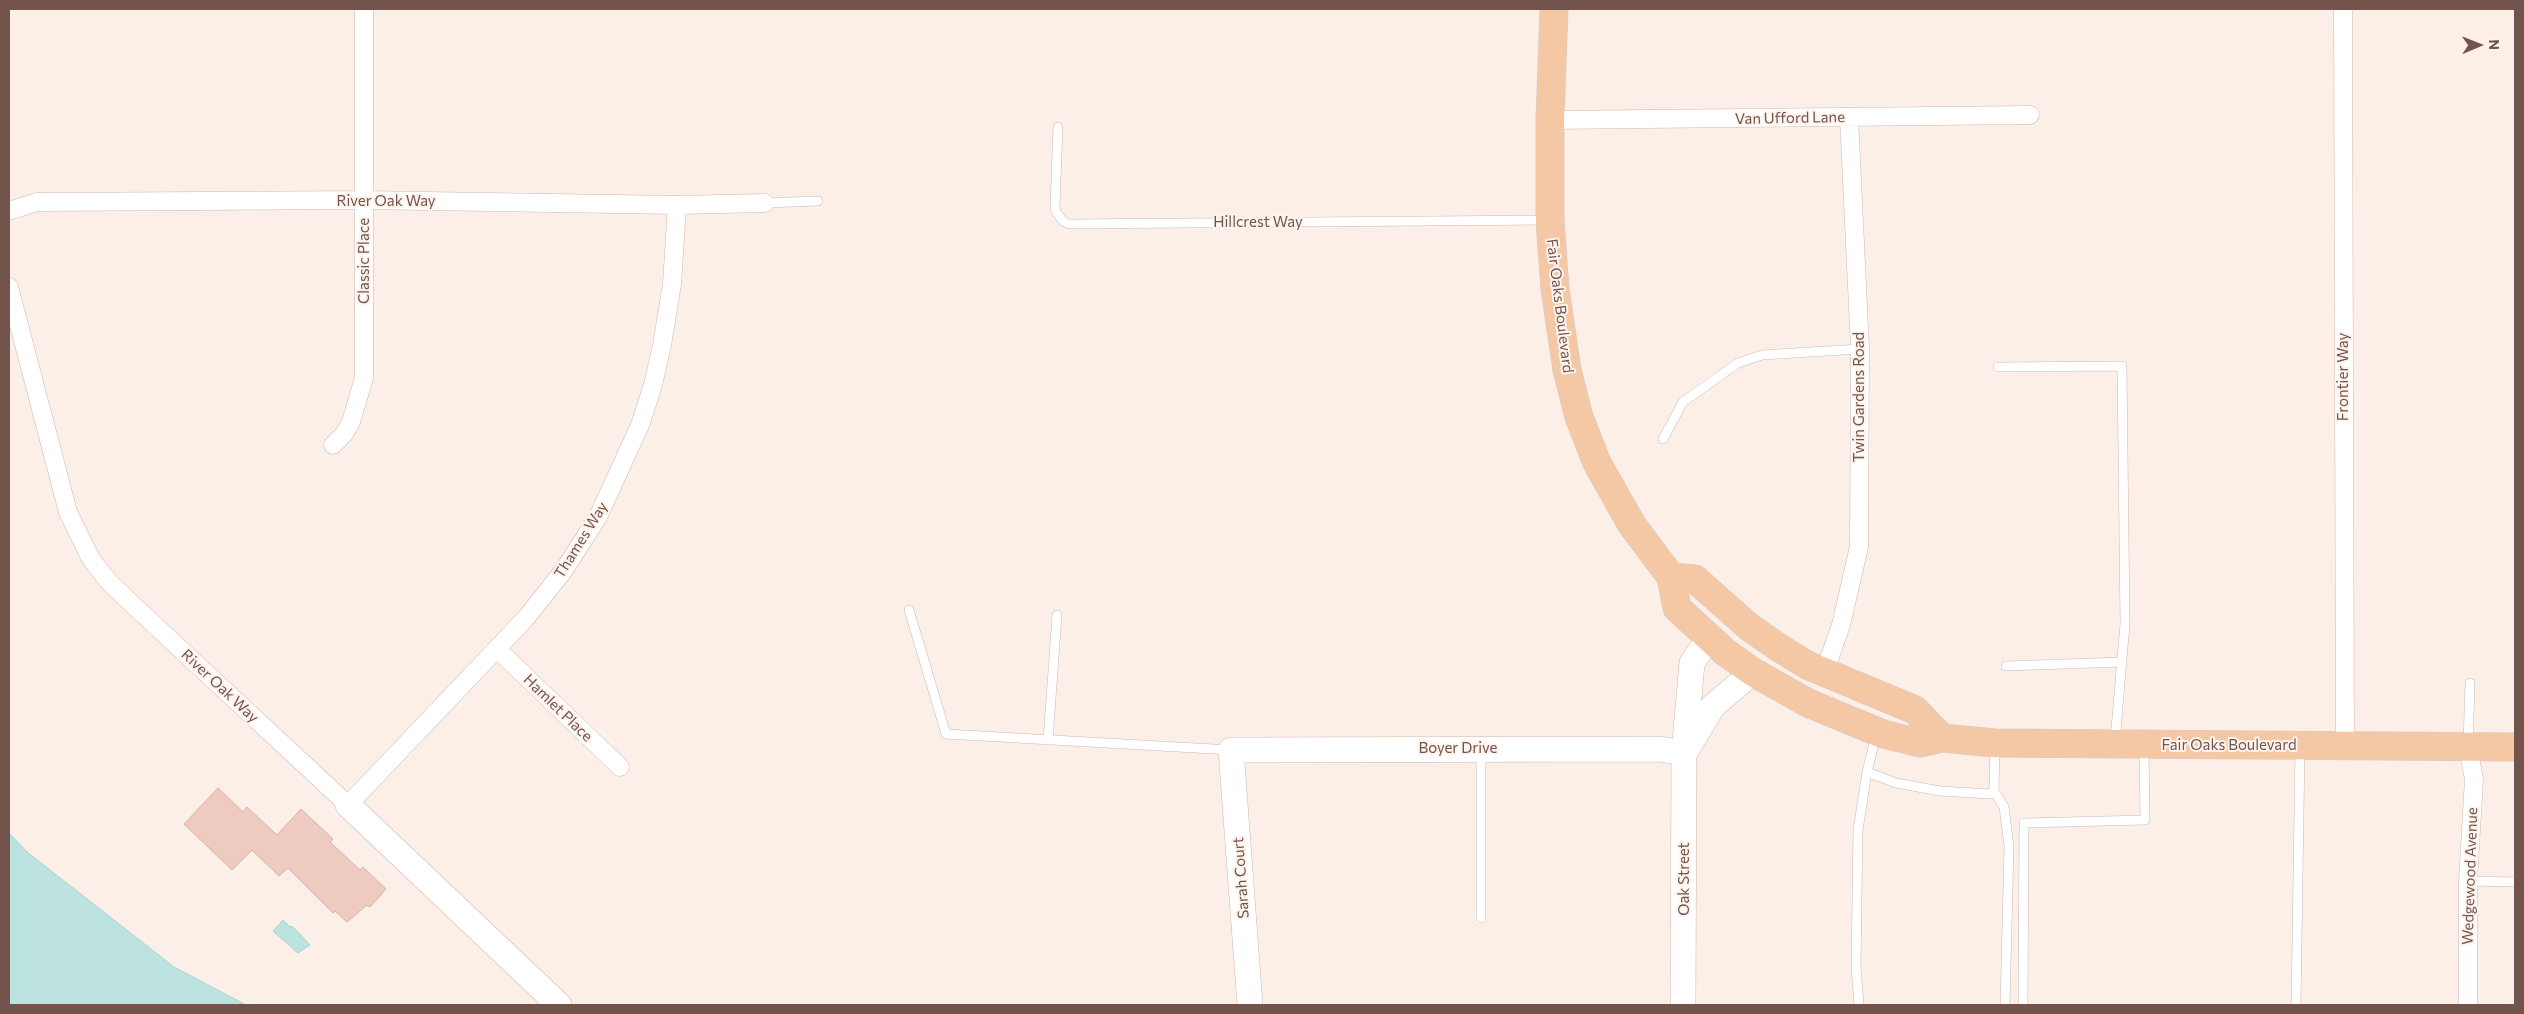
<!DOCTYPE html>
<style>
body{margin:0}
#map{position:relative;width:2524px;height:1014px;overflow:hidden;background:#fbefe7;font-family:Commissioner,sans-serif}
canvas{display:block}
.frame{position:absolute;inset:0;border:10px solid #72544d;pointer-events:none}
.north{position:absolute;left:2454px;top:20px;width:50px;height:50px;-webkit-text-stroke:4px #fef4ed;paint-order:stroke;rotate:89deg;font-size:14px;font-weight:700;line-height:20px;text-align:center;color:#72544d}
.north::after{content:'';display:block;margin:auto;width:18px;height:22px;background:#72544d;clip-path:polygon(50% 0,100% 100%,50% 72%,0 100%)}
</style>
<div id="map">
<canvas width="2524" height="1014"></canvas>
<div class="frame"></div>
<div class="north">N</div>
</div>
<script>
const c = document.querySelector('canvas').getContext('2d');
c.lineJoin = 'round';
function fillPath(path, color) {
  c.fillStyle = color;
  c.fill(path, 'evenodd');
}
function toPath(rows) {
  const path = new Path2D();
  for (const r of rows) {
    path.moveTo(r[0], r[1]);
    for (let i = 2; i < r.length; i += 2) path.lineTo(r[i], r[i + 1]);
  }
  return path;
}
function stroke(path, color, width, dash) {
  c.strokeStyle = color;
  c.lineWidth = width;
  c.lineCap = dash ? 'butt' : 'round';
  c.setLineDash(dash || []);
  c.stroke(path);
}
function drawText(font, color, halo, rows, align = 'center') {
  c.font = font + ' Commissioner,sans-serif';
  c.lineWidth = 4;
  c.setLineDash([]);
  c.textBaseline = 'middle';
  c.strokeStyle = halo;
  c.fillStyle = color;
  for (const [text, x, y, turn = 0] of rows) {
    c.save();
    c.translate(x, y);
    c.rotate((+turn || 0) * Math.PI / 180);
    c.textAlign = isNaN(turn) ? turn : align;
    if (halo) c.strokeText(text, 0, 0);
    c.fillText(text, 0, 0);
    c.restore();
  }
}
const water = toPath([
 [9,833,27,852,174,967,246,1005,9,1005,9,833],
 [283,920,290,927,292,926,310,945,298,953,273,931,283,920]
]);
fillPath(water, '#bde3e1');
stroke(water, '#a4d4d2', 1);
const building = toPath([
 [218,788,243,812,247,807,277,835,301,809,333,839,330,842,360,870,363,867,386,889,370,907,367,905,347,922,335,911,333,913,288,868,279,876,252,850,232,870,184,824,218,788]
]);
fillPath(building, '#eecac1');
stroke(building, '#dfaea3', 1);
const lane = toPath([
 [1058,127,1055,206,1056,212,1063,221,1069,224,1548,220],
 [765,203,818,201],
 [1998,367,2122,366,2125,624,2115,741],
 [1663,439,1683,402,1738,363,1762,355,1860,349],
 [909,610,946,734,1231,750],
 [2006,666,2122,662],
 [1876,735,1867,772,1896,783,1940,791,1990,794,1994,791,1995,746],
 [1048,740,1057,615],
 [2468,744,2470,683],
 [1481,751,1481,918],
 [1994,791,2004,807,2009,846,2005,1005],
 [2468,881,2515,882],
 [1859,1005,1856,967,1858,830,1867,772],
 [2023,1005,2024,823,2145,820,2144,747],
 [2296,1005,2300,748]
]);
const street = toPath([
 [2343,9,2345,746],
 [1550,120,2030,115],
 [9,211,37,202,364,200,677,205,765,203],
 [9,287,68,512,91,559,109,582,133,605,348,805,526,618,564,570,598,517,640,425,653,385,662,345,672,284,677,205],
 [333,445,344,434,351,422,364,378,364,9],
 [497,649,620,767],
 [1824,673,1841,625,1859,547,1860,349,1849,117],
 [2468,1005,2468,881,2474,779,2468,747]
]);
const secondary = toPath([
 [1687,749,1713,706,1753,672],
 [348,805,559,1005],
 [1250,1005,1231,750,1660,749,1684,753],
 [1683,1005,1684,753,1692,663,1709,638]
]);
const primary = toPath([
 [1554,9,1550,120,1550,220,1555,289,1567,370,1579,417,1597,463,1632,525,1671,577,1677,608,1725,652,1753,672,1808,703,1883,734,1920,743,1942,738,1995,743,2515,747],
 [1671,577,1695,579,1749,627,1778,647,1807,665,1915,710,1942,738]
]);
stroke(lane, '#ceb8b1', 10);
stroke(street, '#ceb8b1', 19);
stroke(secondary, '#d0b7af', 26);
stroke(primary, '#d5ccca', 29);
stroke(lane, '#fff', 9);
stroke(street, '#fff', 18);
stroke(secondary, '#fff', 25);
stroke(primary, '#f4c7a5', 28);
drawText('15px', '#72544d', '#fef4ed', [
 ["Van Ufford Lane",1790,118,-1],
 ["River Oak Way",386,201],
 ["Hillcrest Way",1258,222],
 ["Classic Place",364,261,-90],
 ["Fair Oaks Boulevard",1560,306,83],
 ["Frontier Way",2343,377,-90],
 ["Twin Gardens Road",1859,397,-90],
 ["Thames Way",581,540,-58],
 ["River Oak Way",220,686,43],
 ["Hamlet Place",558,708,44],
 ["Fair Oaks Boulevard",2229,745],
 ["Boyer Drive",1458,748],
 ["Wedgewood Avenue",2470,876,-88],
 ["Sarah Court",1241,878,-94],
 ["Oak Street",1684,879,-90]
]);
</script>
